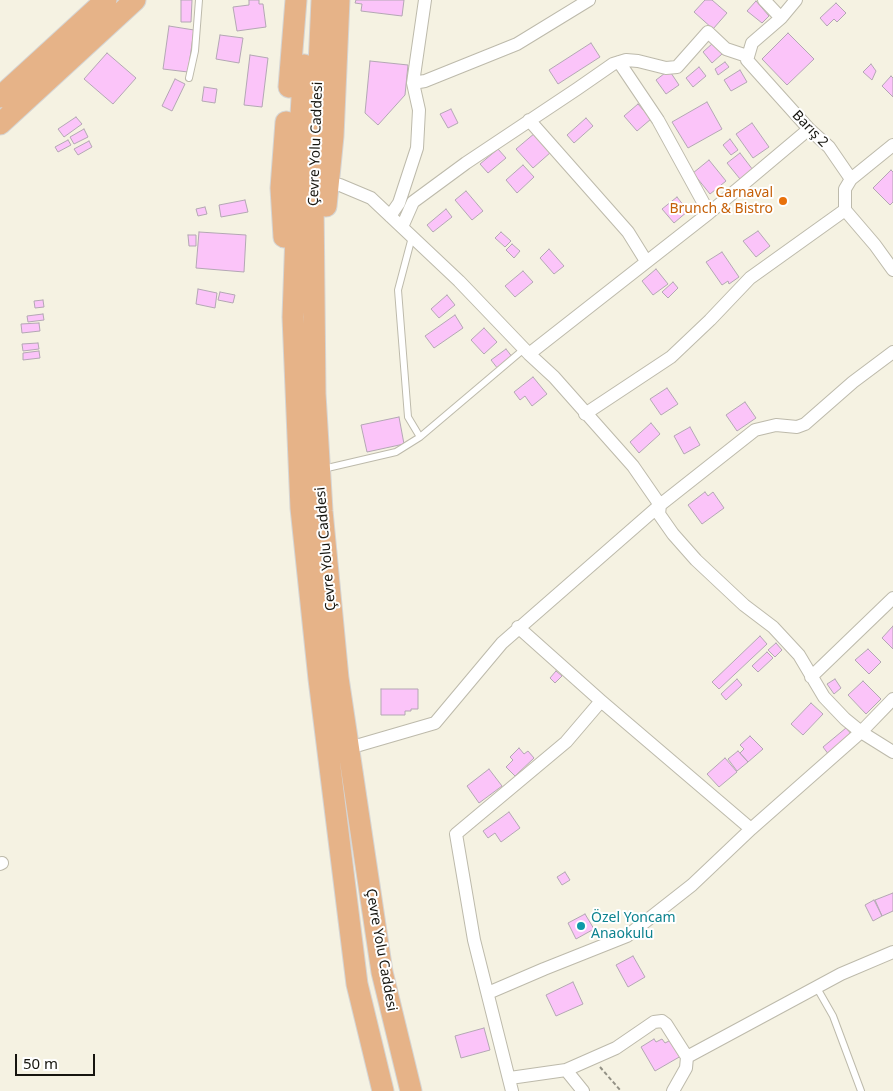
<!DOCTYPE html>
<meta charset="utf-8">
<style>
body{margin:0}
#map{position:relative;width:893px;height:1091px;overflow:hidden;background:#f5f2e2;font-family:"Noto Sans",sans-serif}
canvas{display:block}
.scale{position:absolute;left:15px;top:1054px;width:80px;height:22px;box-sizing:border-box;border:2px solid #16150f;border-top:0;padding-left:6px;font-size:15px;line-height:18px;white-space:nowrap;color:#16150f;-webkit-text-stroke:4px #fff;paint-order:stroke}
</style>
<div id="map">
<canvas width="893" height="1091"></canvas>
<div class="scale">50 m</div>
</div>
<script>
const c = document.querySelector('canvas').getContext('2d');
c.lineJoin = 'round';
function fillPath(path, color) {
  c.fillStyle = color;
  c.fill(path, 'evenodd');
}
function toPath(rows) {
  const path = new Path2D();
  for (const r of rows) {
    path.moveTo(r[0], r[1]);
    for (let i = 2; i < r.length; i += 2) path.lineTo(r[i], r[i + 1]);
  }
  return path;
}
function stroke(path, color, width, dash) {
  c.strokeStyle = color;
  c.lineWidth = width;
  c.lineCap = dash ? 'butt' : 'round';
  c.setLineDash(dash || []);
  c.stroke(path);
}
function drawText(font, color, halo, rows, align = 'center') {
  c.font = font + ' "Noto Sans",sans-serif';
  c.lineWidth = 4;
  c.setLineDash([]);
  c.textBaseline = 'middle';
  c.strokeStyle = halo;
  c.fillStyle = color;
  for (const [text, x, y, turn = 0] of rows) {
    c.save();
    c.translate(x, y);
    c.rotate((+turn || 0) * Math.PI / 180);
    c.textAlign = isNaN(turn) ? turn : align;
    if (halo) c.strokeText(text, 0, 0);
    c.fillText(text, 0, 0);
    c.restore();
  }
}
const building = toPath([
 [181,0,192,0,191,22,181,22,181,0],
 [249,0,259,0,259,4,263,4,266,27,237,31,233,7,249,5,249,0],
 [356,0,404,0,402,16,361,11,362,4,355,3,356,0],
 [705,0,712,0,727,13,713,29,694,12,705,0],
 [756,1,769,16,762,23,747,11,756,1],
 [836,3,846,13,837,22,834,19,827,26,820,18,836,3],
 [169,26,194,30,188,72,163,69,169,26],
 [788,33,814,59,787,85,762,59,788,33],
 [220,35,243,38,239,63,216,59,220,35],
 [591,43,600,57,558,84,549,70,591,43],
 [713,43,722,54,712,63,703,52,713,43],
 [107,53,136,78,113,104,84,79,107,53],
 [250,55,268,58,262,107,244,105,250,55],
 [370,61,408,65,405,95,378,125,365,113,370,61],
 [725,62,729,67,718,75,715,69,725,62],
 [871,64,876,71,872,80,863,72,871,64],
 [699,67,706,76,693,87,686,78,699,67],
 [669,70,679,85,666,94,656,80,669,70],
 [740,70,747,82,731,91,724,80,740,70],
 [891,76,893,78,893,97,882,86,891,76],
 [175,79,185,84,172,111,162,106,175,79],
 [204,87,217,89,215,103,202,101,204,87],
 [707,102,722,129,688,148,672,122,707,102],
 [638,104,651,119,637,131,624,116,638,104],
 [451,109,458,123,448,128,440,114,451,109],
 [76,117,82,124,64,137,58,129,76,117],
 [586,118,593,126,574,143,567,135,586,118],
 [752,123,769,147,753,158,736,134,752,123],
 [84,129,88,137,74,144,70,137,84,129],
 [535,133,551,152,533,168,516,149,535,133],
 [730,139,738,150,731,155,723,145,730,139],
 [68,140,71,145,58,152,55,147,68,140],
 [89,141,92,147,78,155,74,149,89,141],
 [498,149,506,158,488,173,480,164,498,149],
 [740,153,753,170,740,179,727,163,740,153],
 [709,160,726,181,710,194,693,173,709,160],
 [523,165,534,177,517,193,506,180,523,165],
 [891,170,893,172,893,202,890,205,873,188,891,170],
 [466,191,483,211,472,220,455,200,466,191],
 [677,197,688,211,674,223,662,209,677,197],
 [245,200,248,212,221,217,219,205,245,200],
 [205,207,207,214,198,216,196,209,205,207],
 [446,209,452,217,433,232,427,225,446,209],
 [758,231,770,246,756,257,743,241,758,231],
 [199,232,246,235,244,272,196,268,199,232],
 [501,232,511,241,505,247,495,238,501,232],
 [188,235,196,235,196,246,189,246,188,235],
 [512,244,520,251,514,258,506,250,512,244],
 [549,249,564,266,554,274,540,258,549,249],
 [722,252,739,277,729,284,728,281,722,285,706,262,722,252],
 [656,269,668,284,653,295,642,281,656,269],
 [523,271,533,282,515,297,505,286,523,271],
 [673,282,678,288,668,298,662,292,673,282],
 [198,289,217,293,215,308,196,304,198,289],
 [220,292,235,295,233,303,218,300,220,292],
 [447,295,455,305,439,318,431,309,447,295],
 [43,300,44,307,35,308,34,301,43,300],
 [43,314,44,320,28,322,27,316,43,314],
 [455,315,463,328,434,348,425,336,455,315],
 [39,323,40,331,22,333,21,324,39,323],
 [484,328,497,342,484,354,471,340,484,328],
 [38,343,39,349,23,351,22,344,38,343],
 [506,349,513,358,498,369,491,360,506,349],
 [39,351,40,358,23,360,23,353,39,351],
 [533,377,547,394,532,406,525,396,520,400,514,392,533,377],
 [667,388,678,404,661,415,650,399,667,388],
 [745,402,756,418,737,431,726,415,745,402],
 [399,417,404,444,367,452,361,425,399,417],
 [651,423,660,434,639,453,630,442,651,423],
 [690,427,700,445,684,454,674,436,690,427],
 [705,492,708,496,713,492,724,508,702,524,688,505,705,492],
 [893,626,893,649,882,638,893,626],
 [760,636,767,644,719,689,712,682,760,636],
 [776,643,782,650,775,657,768,650,776,643],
 [868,649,881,662,869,674,855,660,868,649],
 [767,652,773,658,758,672,752,666,767,652],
 [556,671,562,676,555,683,550,678,556,671],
 [737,679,742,685,726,700,721,694,737,679],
 [835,679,841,688,834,694,827,684,835,679],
 [863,681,881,699,866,714,848,695,863,681],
 [381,689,418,689,418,709,411,709,411,711,405,711,405,715,381,715,381,689],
 [811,703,823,714,803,735,791,724,811,703],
 [846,728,852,735,829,755,823,747,846,728],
 [750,736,763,749,748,762,740,753,744,749,740,745,750,736],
 [519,748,524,754,528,751,534,758,515,776,506,767,513,760,510,757,519,748],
 [738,751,748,762,737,771,728,759,738,751],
 [725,758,737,772,719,787,707,774,725,758],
 [489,769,502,786,479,803,467,786,489,769],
 [509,812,520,828,501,842,495,833,488,838,483,831,509,812],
 [565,872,570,880,562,885,557,877,565,872],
 [893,893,893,911,882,916,875,900,893,893],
 [874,900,882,916,873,921,865,905,874,900],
 [585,914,594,929,576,939,568,923,585,914],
 [633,956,645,977,628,987,616,965,633,956],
 [573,982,583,1004,556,1016,546,995,573,982],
 [484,1028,490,1050,461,1058,455,1036,484,1028],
 [654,1039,656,1042,662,1039,665,1043,671,1040,681,1056,655,1071,641,1047,654,1039]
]);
fillPath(building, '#fbc4f9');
stroke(building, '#b3a7b3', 1);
const service = toPath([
 [189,78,195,51,199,0],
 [412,237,398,290,408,417,420,437,524,349],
 [323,469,396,452,420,437],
 [817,988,833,1016,861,1091]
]);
const minor = toPath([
 [764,0,781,18],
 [796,0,781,18,752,43,747,60,809,129,829,147,851,179,845,189,845,210,875,245,893,270],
 [619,62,658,120,709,213],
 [413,83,425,81,517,44,589,0],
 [529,120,628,232,646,261],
 [851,179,893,145],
 [328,184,340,185,371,198,459,281,529,354,554,377,633,466,660,505,659,514,673,534,696,560,744,605,773,627,799,655,824,697,845,719,861,732,893,752],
 [390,216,399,203,417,148,419,110,413,83,425,0],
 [402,227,413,202,466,163,577,89,613,64,626,60,638,61,666,68,677,67,708,32,726,49,747,56],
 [529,354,709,213,809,129],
 [585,414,671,357,710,320,750,278,845,210],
 [518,627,601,701,751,829],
 [811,677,893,598],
 [349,748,435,723,502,643,660,505,755,430,776,425,797,427,805,424,853,382,893,352],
 [0,864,2,863],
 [488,993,544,969,627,936,692,885,751,829,861,732,893,699],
 [566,1070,583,1091],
 [510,1078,566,1070,616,1048,654,1022,662,1021,666,1024,687,1057],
 [512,1091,474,940,456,834,566,742,601,701],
 [673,1091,686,1068,687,1057,841,974,893,952]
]);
const trunk = toPath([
 [322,0,313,198,315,394,322,511,338,678,382,972,411,1091],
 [304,65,299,148,293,317,301,508,319,679,357,984,383,1091],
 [289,87,296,0],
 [0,97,106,0],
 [0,124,135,0],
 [326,206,333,136,339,0],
 [284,237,281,188,286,122]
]);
stroke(service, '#bdbaab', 8);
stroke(minor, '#bdbaab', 14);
stroke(trunk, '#d5d5d4', 23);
stroke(toPath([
 [600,1067,621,1091]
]), '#939185', 2, [4, 2.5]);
stroke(service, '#fff', 6);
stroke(minor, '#fff', 12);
stroke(trunk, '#e6b388', 21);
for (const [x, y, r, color] of [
 [783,201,5,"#e8710a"],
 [581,926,5,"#0f9aa8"]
]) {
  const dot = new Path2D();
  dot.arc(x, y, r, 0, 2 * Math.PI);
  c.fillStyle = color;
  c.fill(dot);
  stroke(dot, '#fff', 2);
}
drawText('14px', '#16150f', '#fff', [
 ["Barış 2",810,129,46],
 ["Çevre Yolu Caddesi",316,144,-88],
 ["Çevre Yolu Caddesi",326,549,-95],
 ["Çevre Yolu Caddesi",381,950,80]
]);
drawText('14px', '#c56008', '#fff', [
 ["Carnaval",773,193],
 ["Brunch & Bistro",773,209]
], 'right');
drawText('14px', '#0d838f', '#fff', [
 ["Özel Yoncam",591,918],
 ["Anaokulu",591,934]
], 'left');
</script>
